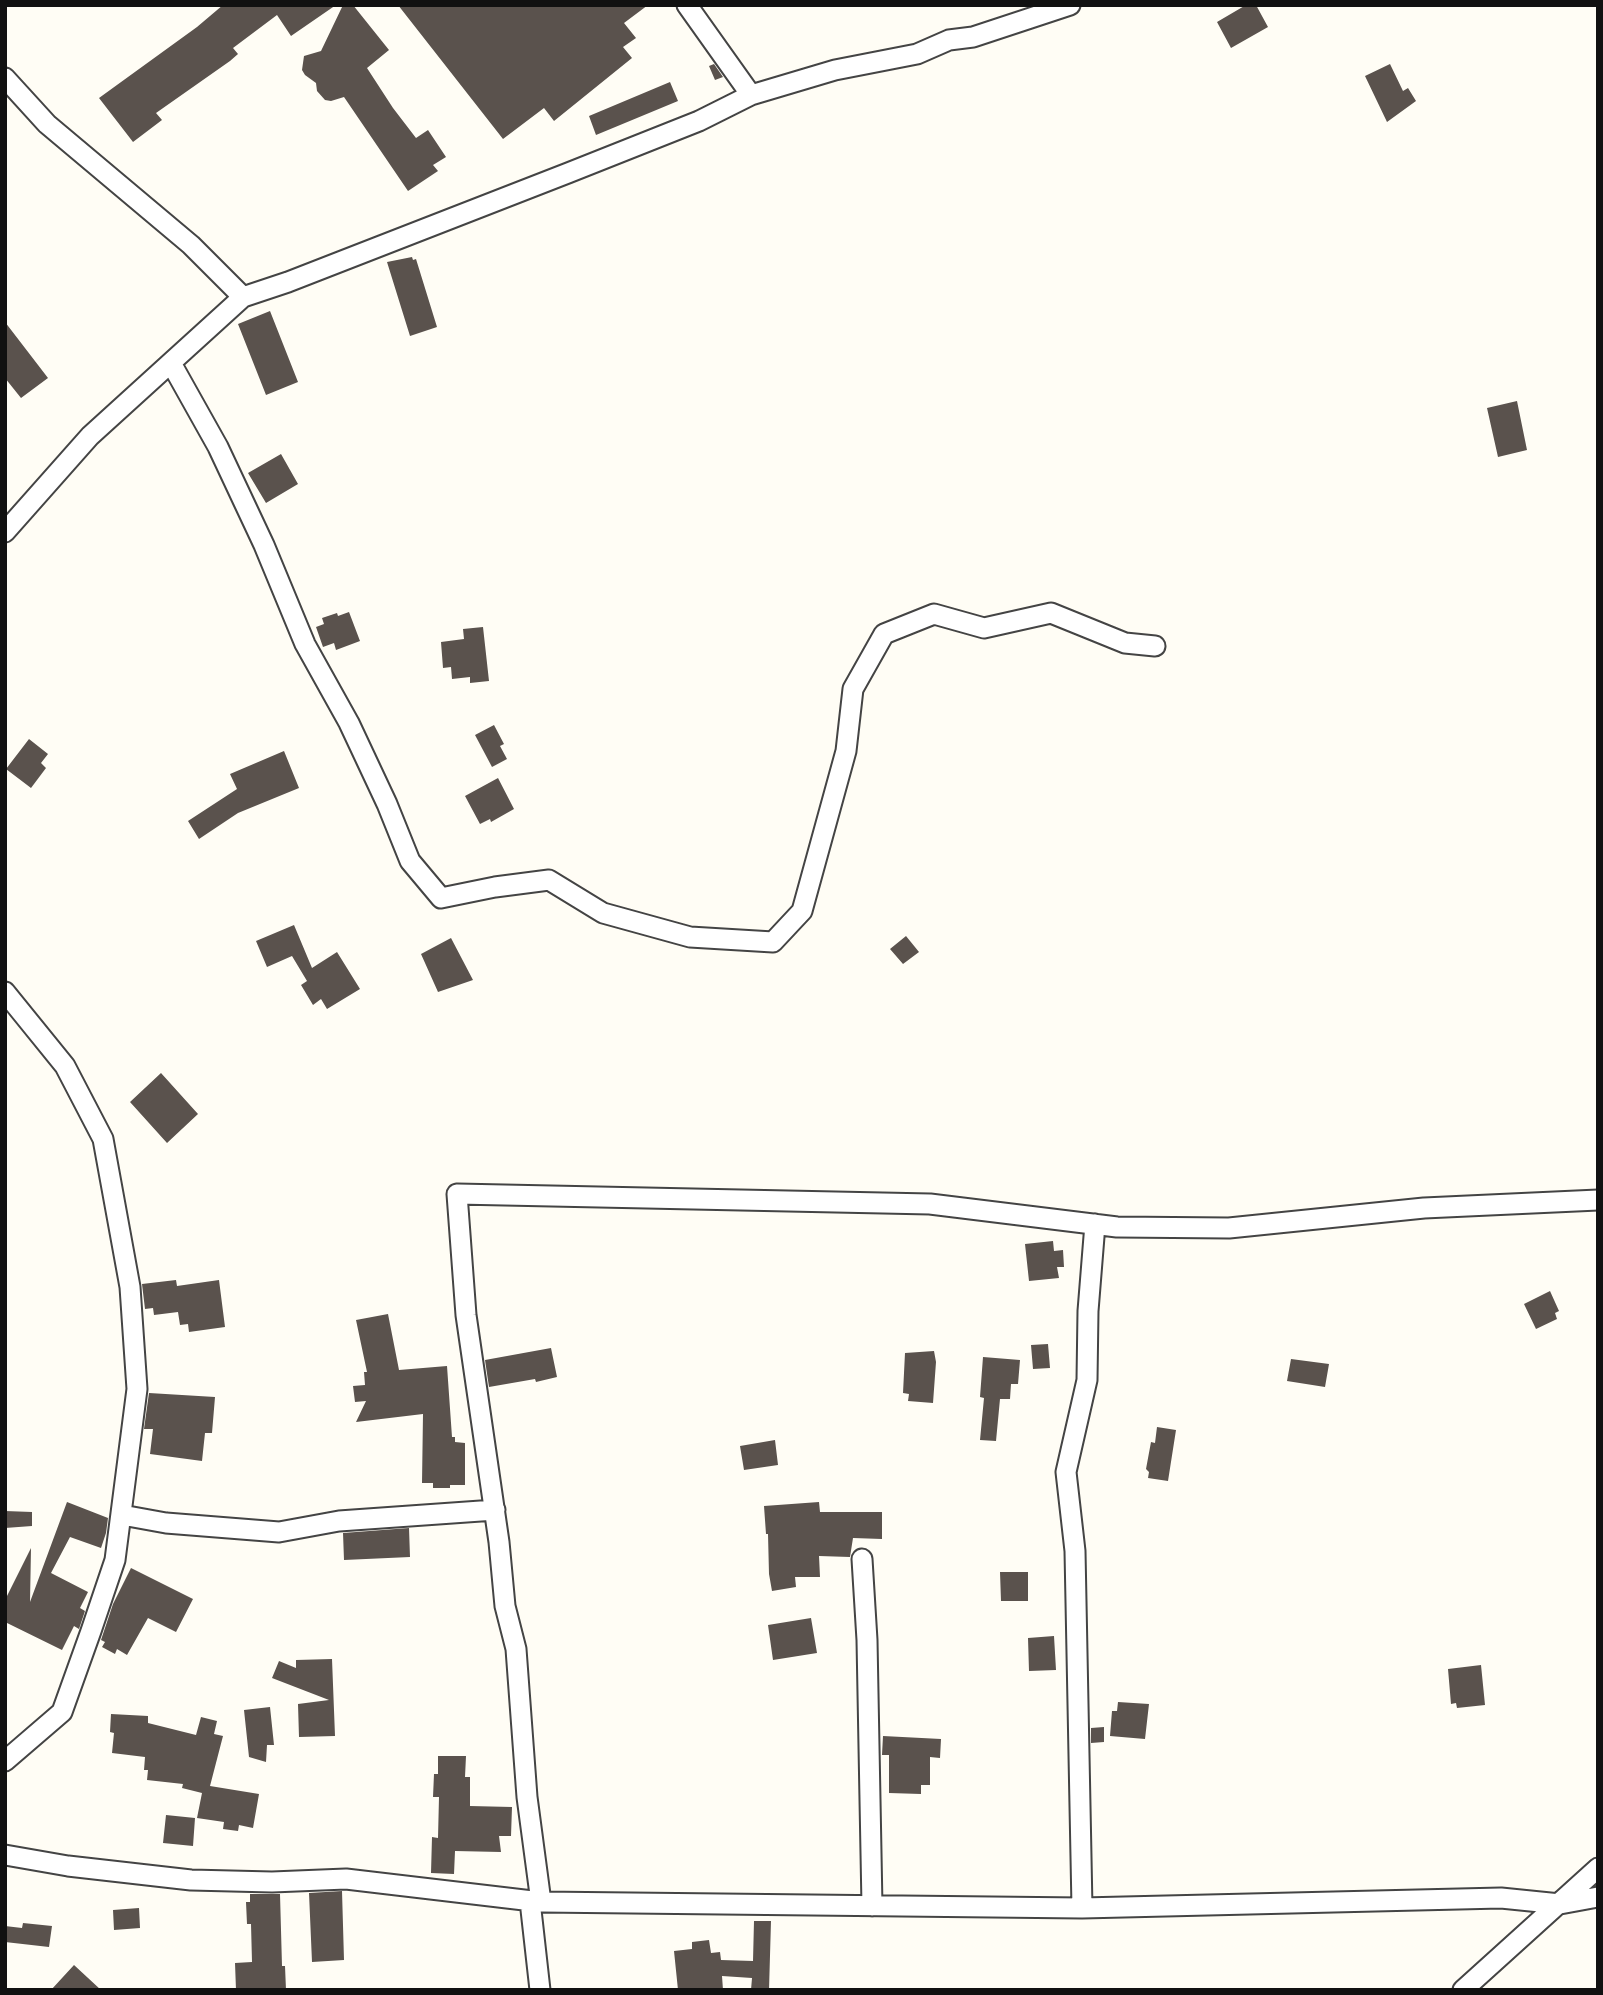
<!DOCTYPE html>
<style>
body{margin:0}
#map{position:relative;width:1603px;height:1995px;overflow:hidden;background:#fffdf5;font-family:Merriweather,serif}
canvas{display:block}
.frame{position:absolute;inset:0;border:7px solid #111;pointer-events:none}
</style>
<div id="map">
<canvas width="1603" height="1995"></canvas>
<div class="frame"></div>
</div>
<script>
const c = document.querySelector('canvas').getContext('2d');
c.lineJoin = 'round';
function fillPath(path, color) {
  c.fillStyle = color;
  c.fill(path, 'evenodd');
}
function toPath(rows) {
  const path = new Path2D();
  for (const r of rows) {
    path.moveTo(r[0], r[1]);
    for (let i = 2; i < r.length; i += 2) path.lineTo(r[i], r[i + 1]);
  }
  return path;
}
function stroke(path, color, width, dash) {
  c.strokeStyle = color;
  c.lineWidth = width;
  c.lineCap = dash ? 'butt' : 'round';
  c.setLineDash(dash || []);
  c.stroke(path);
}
fillPath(toPath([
 [223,5,336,5,291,36,277,15,233,48,238,54,230,61,156,113,162,120,133,142,99,98,197,27],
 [343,5,353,5,389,50,367,68,393,108,416,138,428,130,446,157,433,165,438,171,408,191,344,97,331,101,325,100,317,91,316,83,305,75,302,70,304,56,321,51],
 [398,5,648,5,624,23,636,38,623,47,632,58,554,121,544,108,503,139],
 [1246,5,1256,5,1268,27,1231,48,1217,22],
 [714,64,723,77,715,80,709,66],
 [1390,64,1403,91,1408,88,1416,101,1387,122,1365,76],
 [670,82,678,101,596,135,589,116],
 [412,257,413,260,416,259,437,327,410,336,387,262],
 [270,311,298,382,266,395,238,324],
 [5,322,48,378,21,398,5,378],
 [1517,401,1527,450,1498,457,1487,408],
 [281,454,298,484,266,503,248,473],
 [349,612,360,641,336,650,334,643,323,647,316,627,324,624,322,618,337,613,338,616],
 [483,627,489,681,470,683,470,677,452,679,451,667,443,668,441,642,464,639,463,629],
 [494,725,504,744,500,746,507,759,492,767,475,735],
 [29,739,48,754,41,763,46,768,31,788,6,769],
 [284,751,299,788,238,813,199,839,188,821,237,789,230,774],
 [498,778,514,809,491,822,490,819,480,824,465,796],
 [294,925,312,968,337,952,360,989,327,1009,321,999,313,1005,301,985,307,981,292,956,267,967,256,941],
 [906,936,919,952,903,964,890,949],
 [451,938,473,980,438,992,421,954],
 [161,1073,198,1114,167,1143,130,1102],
 [1053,1241,1054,1251,1063,1250,1064,1267,1057,1267,1059,1278,1029,1281,1025,1244],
 [176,1280,177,1286,219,1280,225,1327,189,1332,188,1324,180,1325,178,1312,154,1315,153,1308,145,1309,142,1284],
 [1550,1291,1559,1311,1555,1313,1557,1319,1536,1329,1524,1304],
 [388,1314,399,1370,447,1366,452,1437,455,1437,455,1442,465,1443,465,1485,450,1485,450,1488,433,1488,433,1483,422,1483,423,1414,356,1422,366,1401,355,1402,353,1386,365,1385,364,1372,367,1372,356,1320],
 [1048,1344,1050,1368,1033,1369,1031,1345],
 [551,1348,557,1377,536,1382,535,1379,489,1387,485,1360],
 [934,1351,936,1362,933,1403,908,1401,909,1394,903,1393,905,1353],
 [983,1357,1020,1360,1018,1384,1011,1384,1010,1399,1000,1399,996,1441,980,1440,984,1398,980,1397],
 [1291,1359,1329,1364,1325,1387,1287,1381],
 [149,1393,215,1397,212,1433,205,1433,202,1461,150,1454,153,1429,144,1429],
 [1157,1427,1176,1430,1168,1481,1148,1478,1149,1472,1146,1469,1151,1442,1155,1443],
 [775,1440,778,1465,744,1470,740,1446],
 [67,1502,108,1518,106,1533,101,1548,70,1537,51,1573,88,1592,80,1608,85,1611,79,1629,74,1626,62,1650,5,1622,5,1600,31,1548,30,1602],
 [819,1502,820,1512,882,1512,882,1539,853,1538,850,1557,819,1556,820,1577,795,1577,796,1587,772,1591,769,1574,768,1534,766,1534,764,1506],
 [5,1511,32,1512,32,1526,5,1528],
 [409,1528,410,1557,344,1560,343,1533],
 [131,1568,193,1599,176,1632,148,1618,127,1655,117,1649,115,1654,102,1647,105,1642,101,1640,113,1604],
 [1000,1572,1028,1572,1028,1601,1001,1601],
 [811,1618,817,1653,773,1660,768,1625],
 [1054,1636,1056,1670,1029,1671,1028,1638],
 [332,1659,335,1736,299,1737,298,1704,329,1700,272,1678,279,1661,296,1668,296,1660],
 [1481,1665,1485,1705,1457,1708,1456,1703,1451,1704,1448,1669],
 [1118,1702,1149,1704,1145,1739,1110,1736,1112,1711,1117,1711],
 [270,1707,274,1745,267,1745,266,1762,249,1757,244,1710],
 [111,1714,148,1716,148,1723,196,1735,201,1717,217,1721,214,1734,223,1736,210,1786,259,1794,253,1828,239,1825,238,1831,223,1829,224,1822,197,1818,202,1793,182,1788,183,1784,147,1780,148,1770,144,1770,145,1757,112,1753,114,1733,110,1732],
 [1104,1727,1104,1742,1091,1743,1091,1728],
 [883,1736,941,1739,940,1758,930,1757,930,1785,921,1785,921,1794,889,1793,889,1755,882,1755],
 [438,1756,466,1756,465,1777,470,1777,470,1806,512,1807,511,1836,499,1836,501,1852,455,1851,454,1874,431,1873,432,1837,438,1838,439,1797,433,1797,434,1774,438,1774],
 [166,1815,195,1818,193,1846,163,1843],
 [342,1891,344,1960,312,1962,309,1893],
 [250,1894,280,1894,282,1966,285,1966,286,1990,236,1990,235,1963,252,1962,251,1924,247,1924,246,1902,250,1902],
 [139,1908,140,1928,114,1930,113,1910],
 [754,1921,771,1921,769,1990,751,1990,752,1978,722,1976,723,1990,678,1990,674,1951,692,1949,692,1942,709,1940,711,1953,720,1952,721,1960,753,1961],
 [23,1923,52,1926,49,1947,5,1942,5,1926,22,1928],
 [74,1965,101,1990,51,1990]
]), '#5a524d');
const street = toPath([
 [687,5,751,95],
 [5,78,47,124,191,245,243,297],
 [171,363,218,447,264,545,305,644,349,723,387,804,410,861,441,898,495,887,549,880,603,913,690,937,773,942,802,911,846,751,853,689,884,634,934,614,984,628,1051,613,1125,643,1155,646],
 [5,532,90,436,243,297,288,282,568,173,699,121,751,95,835,70,917,54,949,40,973,37,1070,5],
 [5,992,65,1066,103,1139,130,1287,137,1389,115,1560,91,1631,62,1712,5,1761],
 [122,1515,166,1523,279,1532,339,1521,495,1510],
 [862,1559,867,1640,872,1906],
 [5,1855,68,1866,191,1880,272,1882,346,1879,541,1902,1082,1908,1501,1898,1560,1904,1598,1897],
 [530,1901,540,1990],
 [541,1902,527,1797,516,1649,505,1606,499,1542,466,1315,457,1194,930,1204,1117,1227,1229,1228,1424,1208,1598,1200],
 [1082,1908,1075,1551,1066,1472,1087,1380,1088,1311,1095,1224],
 [1463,1990,1598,1868]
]);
stroke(street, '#444', 23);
stroke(street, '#fff', 19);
</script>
